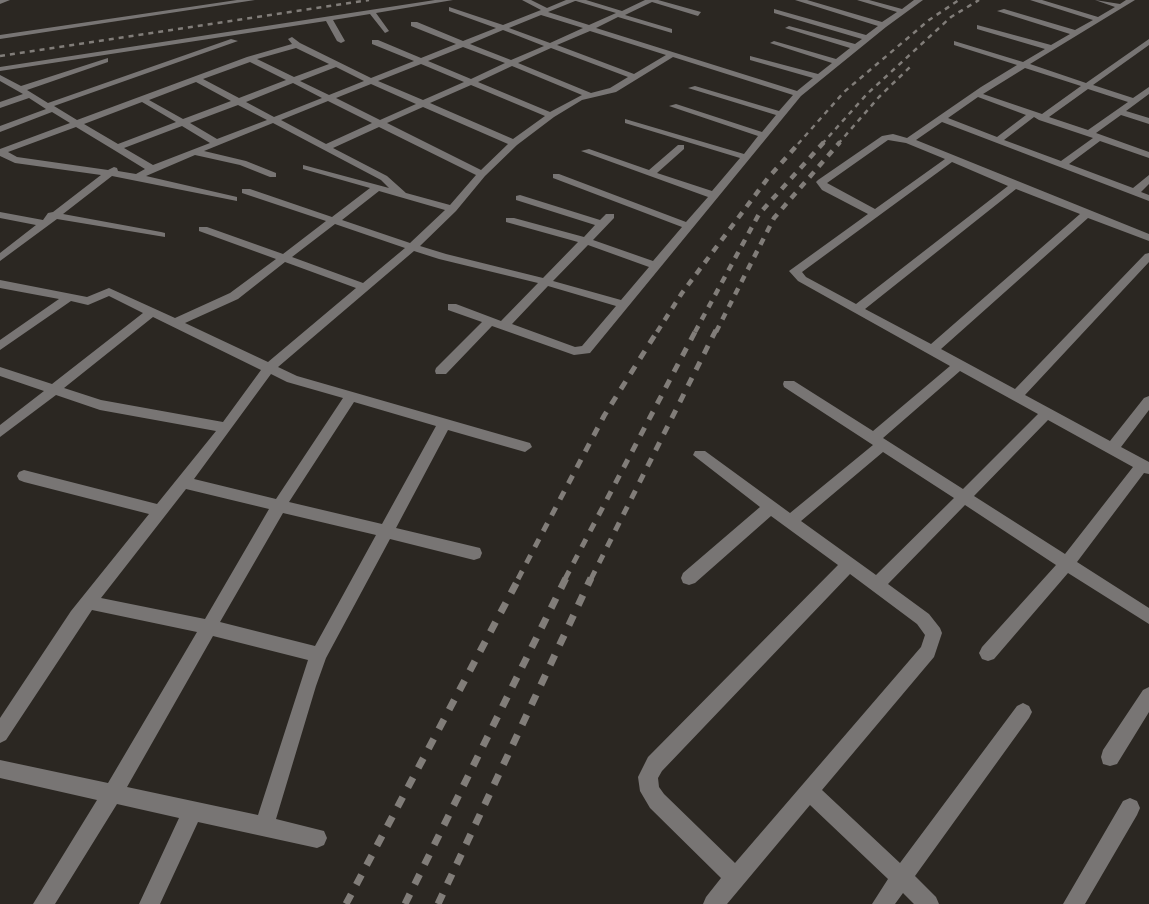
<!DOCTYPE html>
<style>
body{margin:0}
canvas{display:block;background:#2b2722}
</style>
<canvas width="1149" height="904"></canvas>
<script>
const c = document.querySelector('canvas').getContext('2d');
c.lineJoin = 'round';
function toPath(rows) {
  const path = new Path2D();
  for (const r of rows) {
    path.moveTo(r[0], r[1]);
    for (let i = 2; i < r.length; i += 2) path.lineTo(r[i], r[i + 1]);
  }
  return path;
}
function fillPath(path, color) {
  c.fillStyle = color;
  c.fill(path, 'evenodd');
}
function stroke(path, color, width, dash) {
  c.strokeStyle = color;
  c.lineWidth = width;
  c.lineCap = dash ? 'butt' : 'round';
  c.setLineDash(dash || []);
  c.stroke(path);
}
fillPath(toPath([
 [0,0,10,0,0,4,0,0],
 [237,0,255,0,0,39,0,35,237,0],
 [435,0,453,0,376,13,389,31,385,33,370,14,333,20,345,41,341,43,337,41,326,21,0,71,0,67,435,0],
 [522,0,531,0,547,8,566,0,586,0,622,11,645,0,658,0,701,12,698,16,652,2,625,15,672,29,672,33,618,17,596,28,797,91,813,78,750,60,750,56,818,74,832,63,770,43,774,41,836,59,850,48,785,28,789,26,855,44,862,39,774,13,774,9,866,35,878,26,795,0,807,0,882,22,897,12,857,0,869,0,902,9,914,0,923,0,886,27,801,96,590,353,574,355,492,326,446,374,436,374,435,371,436,368,482,322,448,310,448,304,456,304,501,321,538,283,439,259,414,251,278,367,297,376,530,443,532,447,525,452,448,430,396,528,480,548,482,553,480,558,474,560,390,539,326,658,316,686,276,819,324,831,327,838,324,845,317,848,198,822,160,904,139,904,179,818,117,804,55,904,33,904,97,800,0,778,0,760,108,783,197,632,92,610,6,740,0,743,0,718,71,611,149,514,24,482,19,480,17,476,19,472,24,470,157,504,216,431,100,410,56,395,0,437,0,425,44,391,0,376,0,367,52,384,143,313,109,296,88,305,71,301,0,350,0,340,59,299,0,288,0,280,87,297,109,288,175,318,230,293,276,259,199,231,199,227,207,227,283,254,326,221,242,193,242,189,250,189,332,217,370,188,303,169,303,165,389,188,381,180,273,123,204,151,246,161,276,173,276,177,270,177,240,165,195,155,146,176,237,197,237,201,112,176,63,214,161,232,165,233,165,237,57,219,0,261,0,253,36,225,0,218,0,212,43,220,48,213,53,212,101,175,15,163,0,156,0,149,70,123,52,112,0,132,0,126,46,109,29,98,0,108,0,102,23,94,0,81,0,75,21,86,108,58,108,62,27,90,48,103,231,39,238,41,54,106,77,120,247,57,292,44,288,39,292,37,300,43,371,78,414,61,372,44,372,40,378,40,421,58,456,44,411,26,411,22,417,22,463,41,496,28,449,11,449,7,503,25,541,10,522,0],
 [575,1,576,1,616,13,589,25,548,12,575,1],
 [541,15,583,28,550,43,509,28,541,15],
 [503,30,544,46,511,60,470,44,503,30],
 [590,31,666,55,634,74,557,45,590,31],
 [463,47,505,63,471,79,428,61,463,47],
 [296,48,329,64,294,77,257,59,296,48],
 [551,48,628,77,610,88,591,93,518,63,551,48],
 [673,57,793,95,779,111,695,86,688,88,776,115,762,132,676,104,669,106,758,136,744,154,625,119,625,123,740,158,712,191,657,173,684,149,684,145,678,145,649,170,589,149,581,151,708,197,686,222,559,174,553,174,553,178,682,227,653,261,593,240,614,218,614,214,606,214,600,220,520,195,516,196,516,200,595,225,584,237,514,218,506,218,506,222,578,242,543,278,446,254,420,246,456,211,485,176,517,145,554,117,582,100,616,92,673,57],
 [250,62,286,80,239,98,203,79,250,62],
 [421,64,464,82,423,100,378,81,421,64],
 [512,66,582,95,550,112,478,82,512,66],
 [336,67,364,81,329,95,300,81,336,67],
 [196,82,231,101,183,119,149,100,196,82],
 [293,83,322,98,274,117,246,102,293,83],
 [371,84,416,104,380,120,336,98,371,84],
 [471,85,545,116,513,139,430,103,471,85],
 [328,101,372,123,326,144,281,120,328,101],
 [142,102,176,122,118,144,84,124,142,102],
 [238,105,267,120,217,139,190,123,238,105],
 [423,107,508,144,481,170,387,123,423,107],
 [182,126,210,143,153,165,124,148,182,126],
 [76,127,114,150,145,169,136,174,118,171,117,168,114,167,108,170,17,157,8,152,76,127],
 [379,127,476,175,450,205,406,193,387,176,333,148,379,127],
 [379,191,445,210,410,243,342,220,379,191],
 [335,224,405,248,363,283,292,257,335,224],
 [588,245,649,267,621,300,553,281,588,245],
 [285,262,356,288,268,362,185,323,238,299,285,262],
 [548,286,616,306,582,346,575,347,512,324,548,286],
 [153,317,261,370,223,422,101,400,64,388,153,317],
 [271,374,287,382,343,398,276,499,194,479,271,374],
 [354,402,436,426,382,524,289,502,354,402],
 [186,489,269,509,205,619,101,598,186,489],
 [283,513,376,535,315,646,220,622,283,513],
 [213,636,308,660,258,815,127,787,213,636],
 [1030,0,1042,0,1098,17,1115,7,1095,0,1120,4,1126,0,1135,0,1030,64,1086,83,1149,39,1149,45,1093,85,1133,98,1149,87,1149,94,1126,111,1149,118,1149,124,1121,115,1096,133,1149,152,1149,158,1100,141,1069,164,1133,188,1149,175,1149,184,1141,192,1149,195,1149,201,942,122,916,140,1149,234,1149,241,1088,218,941,349,1015,389,1145,254,1149,253,1149,262,1025,395,1110,441,1144,398,1149,396,1149,410,1121,447,1149,462,1149,474,1144,473,1077,562,1149,608,1149,624,1068,573,994,659,988,661,982,659,979,653,982,647,1056,565,965,505,888,584,929,614,940,628,942,633,934,657,822,790,900,863,1017,706,1023,703,1029,706,1032,712,1029,718,915,876,936,897,939,904,914,904,903,893,895,904,872,904,888,879,810,805,727,904,703,904,706,897,721,878,650,808,640,791,638,777,648,757,838,565,771,516,695,583,689,585,683,583,681,578,683,573,760,507,693,455,695,451,705,451,790,513,873,445,784,387,783,384,784,381,794,381,873,431,950,366,798,281,789,271,868,214,822,190,816,182,818,180,882,136,893,134,907,138,981,87,1017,65,954,45,954,41,1023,62,1045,49,977,29,977,25,1051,45,1070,34,997,11,1004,9,1075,30,1093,20,1030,0],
 [1025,68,1081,86,1042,114,983,94,1025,68],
 [1088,89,1128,102,1088,130,1049,117,1088,89],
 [978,97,1026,115,997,137,948,118,978,97],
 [1034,117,1039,120,1093,138,1061,161,1004,140,1034,117],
 [888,140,906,143,945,159,875,209,827,183,888,140],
 [952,162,1008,186,856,304,806,277,802,272,952,162],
 [1016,189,1080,214,931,344,865,309,1016,189],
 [960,371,1038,414,963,489,883,438,960,371],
 [1048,420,1133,467,1065,554,974,496,1048,420],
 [883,452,954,498,876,575,801,521,883,452],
 [850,574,917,624,925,635,921,647,735,863,664,794,659,787,658,778,662,771,850,574],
 [1149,687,1149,712,1117,764,1110,766,1103,764,1101,757,1103,750,1143,690,1149,687],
 [1130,798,1137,801,1140,808,1137,815,1085,904,1063,904,1123,801,1130,798]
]), '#787574');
stroke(toPath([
 [0,56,369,0],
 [798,144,844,92,929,20,959,0],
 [822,144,867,94,951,17,979,0],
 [838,144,879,97,912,65]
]), '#817d79', 2.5, [5, 5]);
stroke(toPath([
 [657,332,682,293,768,178,800,142],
 [695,332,759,214,824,142],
 [716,332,774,218,840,142]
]), '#817d79', 4.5, [7, 7]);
stroke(toPath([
 [518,579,604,416,658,330],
 [565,579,696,330],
 [591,579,716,330]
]), '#817d79', 5, [9, 9]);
stroke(toPath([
 [346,904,519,578],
 [405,904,566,578],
 [438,904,591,578]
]), '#817d79', 7, [11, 11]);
</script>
